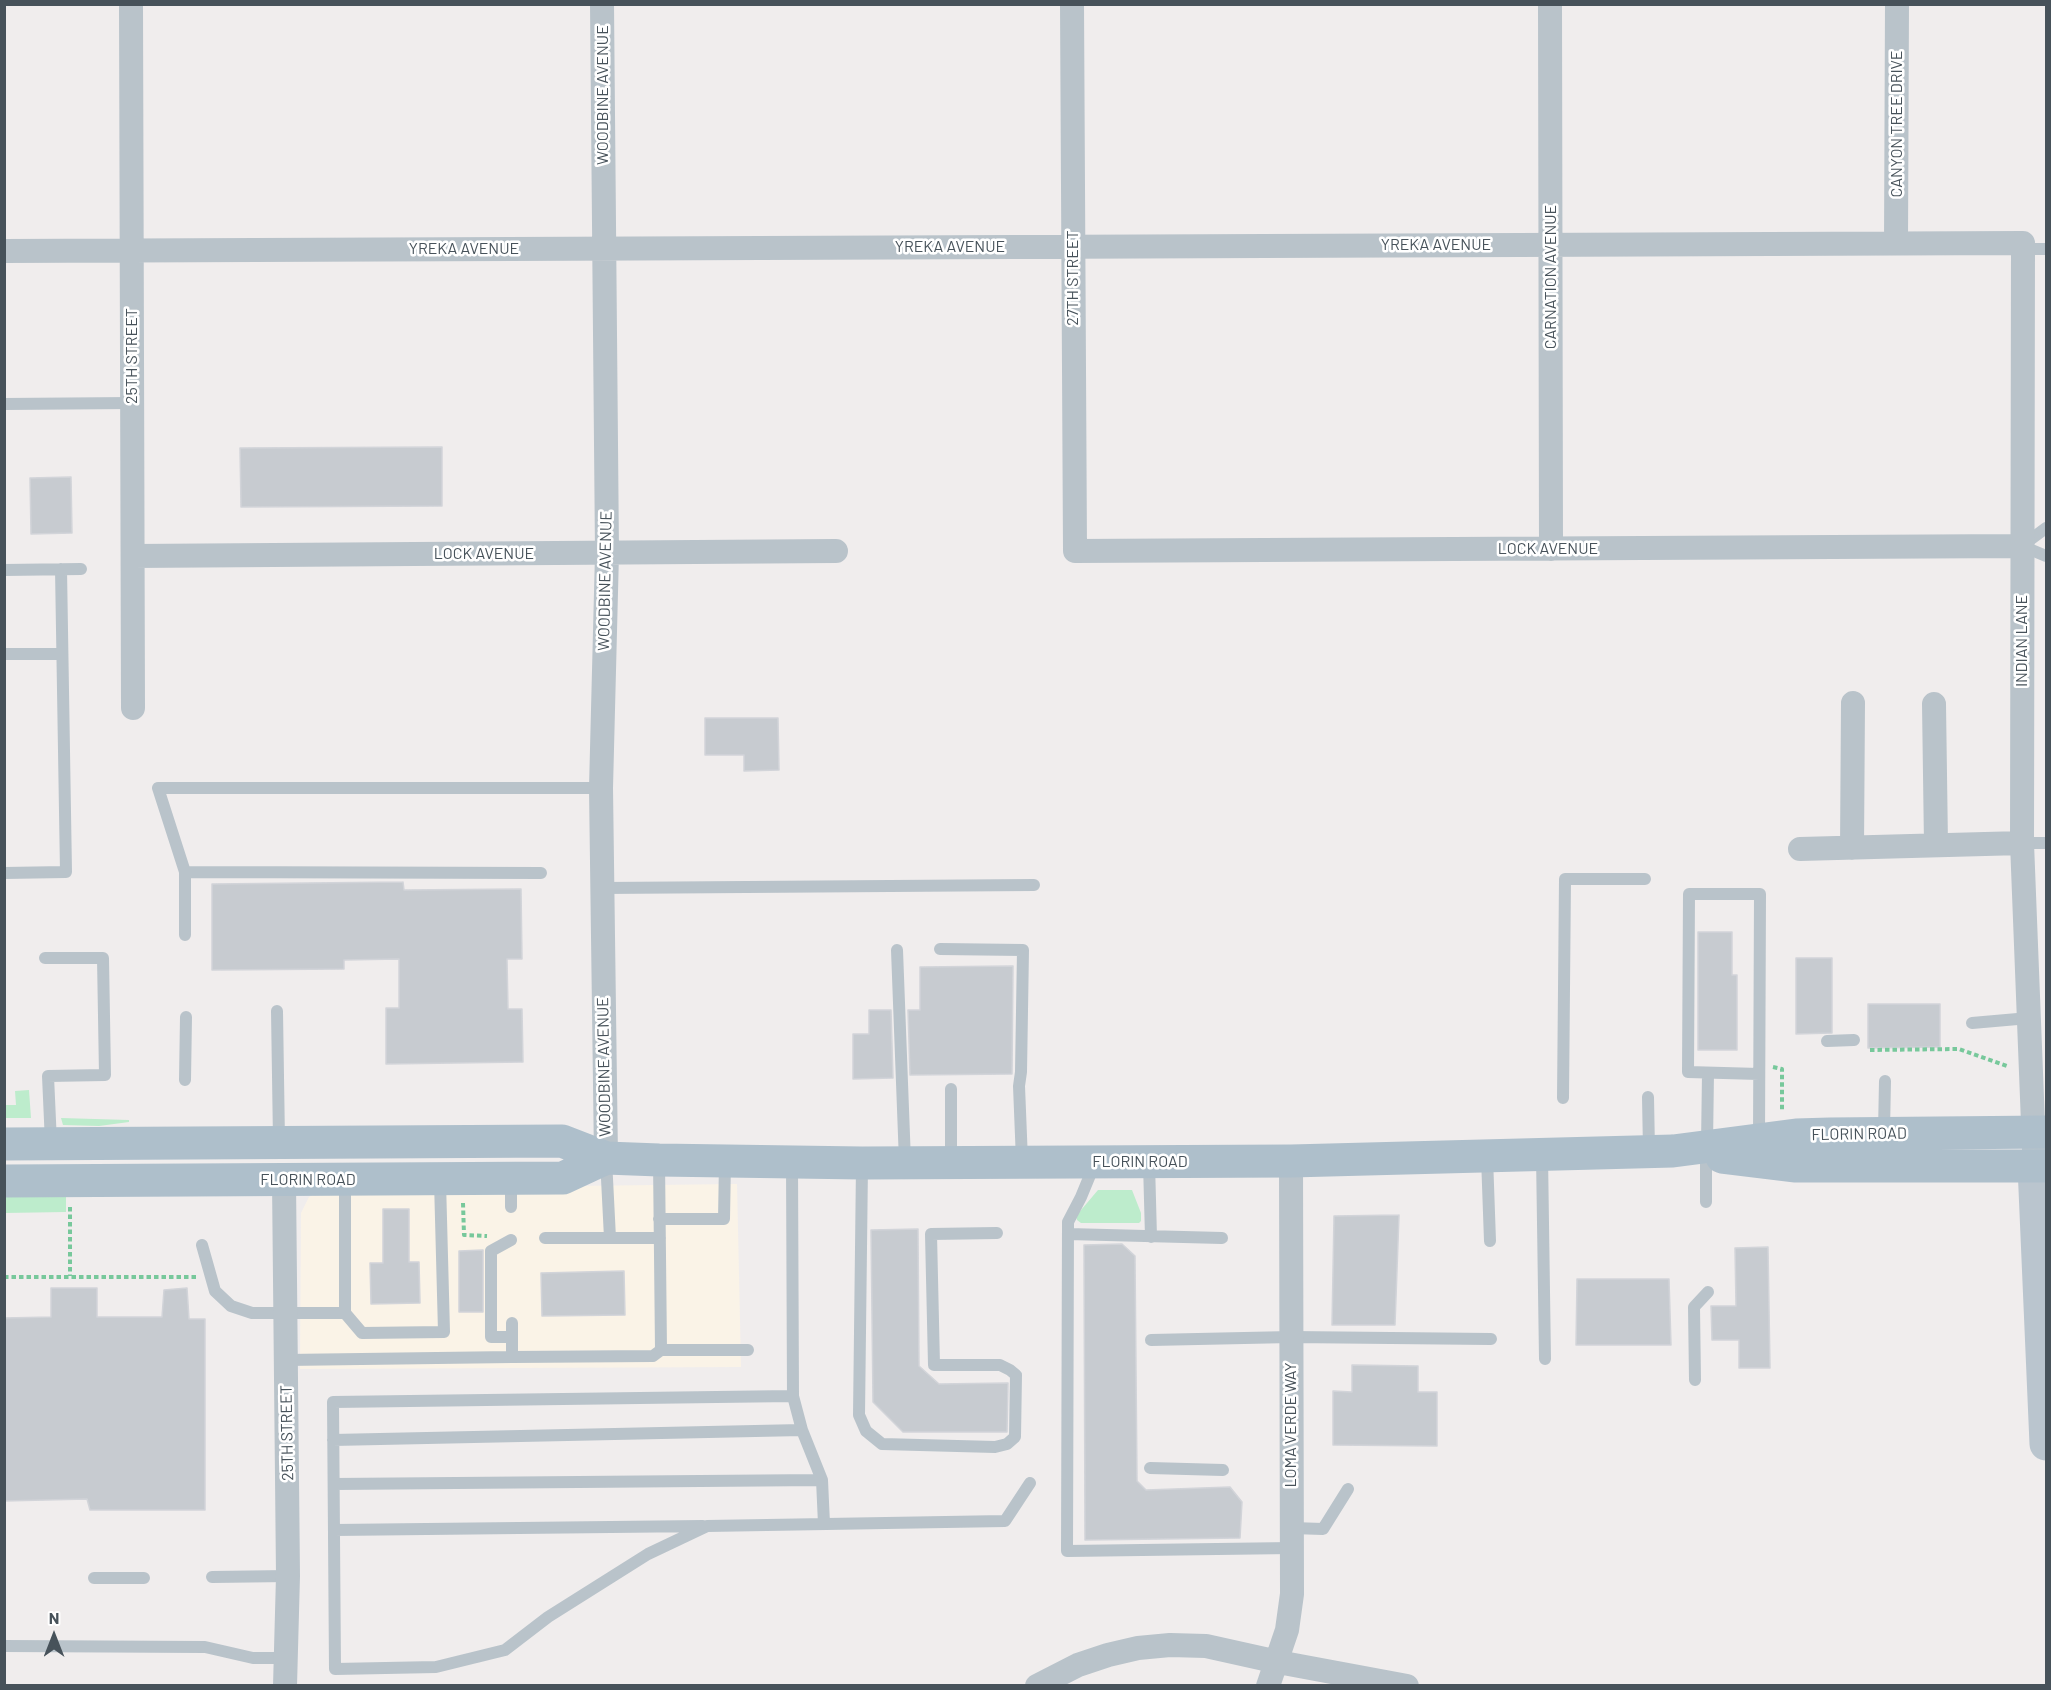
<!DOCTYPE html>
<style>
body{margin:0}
#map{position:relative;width:2051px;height:1690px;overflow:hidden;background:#f0eded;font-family:Barlow,sans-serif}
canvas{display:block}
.frame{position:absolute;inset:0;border:6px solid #47525a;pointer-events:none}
.north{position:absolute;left:24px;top:1606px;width:60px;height:60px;-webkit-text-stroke:4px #fff;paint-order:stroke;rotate:0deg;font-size:16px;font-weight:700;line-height:24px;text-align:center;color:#47525a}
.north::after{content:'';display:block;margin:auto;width:21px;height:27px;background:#47525a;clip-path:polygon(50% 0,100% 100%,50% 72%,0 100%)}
</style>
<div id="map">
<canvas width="2051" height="1690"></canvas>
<div class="frame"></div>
<div class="north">N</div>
</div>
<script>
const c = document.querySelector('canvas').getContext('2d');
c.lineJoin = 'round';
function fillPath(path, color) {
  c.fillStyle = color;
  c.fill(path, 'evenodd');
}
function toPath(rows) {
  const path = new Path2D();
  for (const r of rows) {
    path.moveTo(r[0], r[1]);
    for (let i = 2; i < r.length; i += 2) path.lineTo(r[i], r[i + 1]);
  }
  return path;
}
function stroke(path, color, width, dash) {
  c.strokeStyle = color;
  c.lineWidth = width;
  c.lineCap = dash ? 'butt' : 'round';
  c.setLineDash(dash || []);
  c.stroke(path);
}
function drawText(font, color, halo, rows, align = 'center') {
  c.font = font + ' Barlow,sans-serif';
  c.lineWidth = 5;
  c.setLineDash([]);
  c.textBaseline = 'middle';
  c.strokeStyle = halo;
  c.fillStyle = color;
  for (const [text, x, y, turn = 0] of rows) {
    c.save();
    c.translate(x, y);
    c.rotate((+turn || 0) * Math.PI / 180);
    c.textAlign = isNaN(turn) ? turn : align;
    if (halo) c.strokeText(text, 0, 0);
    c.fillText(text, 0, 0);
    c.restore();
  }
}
fillPath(toPath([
 [737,1184,741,1367,300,1369,301,1213,309,1197,324,1189]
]), '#faf3e7');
fillPath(toPath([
 [29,1090,31,1118,5,1118,5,1105,16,1105,15,1091],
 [61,1118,129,1120,129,1122,99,1126,63,1125],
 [1098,1190,1132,1190,1141,1213,1141,1221,1139,1223,1081,1223,1077,1220,1076,1216],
 [4,1197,66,1197,66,1212,5,1213]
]), '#bdeccc');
const building = toPath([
 [442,447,442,506,241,507,240,448,442,447],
 [71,477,72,533,31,534,30,478,71,477],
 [705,718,778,718,779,770,744,771,744,755,705,755,705,718],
 [403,882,404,890,521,889,522,959,507,959,508,1009,522,1009,523,1062,386,1064,386,1008,399,1008,399,959,344,960,344,969,212,970,212,884,403,882],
 [1698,932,1732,932,1732,975,1737,975,1737,1050,1698,1050,1698,932],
 [1796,958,1832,958,1832,1033,1796,1034,1796,958],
 [1013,966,1012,1074,910,1075,908,1010,920,1010,920,967,1013,966],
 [1868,1004,1940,1004,1940,1047,1868,1048,1868,1004],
 [869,1010,891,1010,893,1078,853,1079,853,1034,869,1034,869,1010],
 [383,1209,409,1209,409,1262,419,1262,420,1303,371,1304,370,1263,383,1263,383,1209],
 [1399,1215,1395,1325,1332,1325,1334,1216,1399,1215],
 [918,1229,919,1366,939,1384,1008,1383,1007,1432,903,1432,873,1402,871,1230,918,1229],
 [1122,1244,1135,1256,1137,1481,1146,1490,1230,1487,1242,1502,1240,1538,1085,1540,1084,1245,1122,1244],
 [1768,1247,1770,1368,1739,1368,1739,1340,1712,1340,1711,1306,1736,1306,1735,1248,1768,1247],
 [483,1250,483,1312,459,1312,459,1251,483,1250],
 [624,1271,625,1315,542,1316,541,1273,624,1271],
 [1577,1279,1669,1279,1671,1345,1576,1345,1577,1279],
 [51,1288,97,1288,97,1317,162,1317,164,1290,187,1288,189,1319,205,1319,205,1510,90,1510,87,1499,4,1501,4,1318,51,1317,51,1288],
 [1352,1365,1418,1366,1418,1392,1437,1392,1437,1446,1333,1445,1333,1391,1352,1392,1352,1365]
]);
fillPath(building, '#c7cbd0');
stroke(building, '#d2d4d9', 1.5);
stroke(toPath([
 [1870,1050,1959,1049,2007,1066],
 [1773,1067,1782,1069,1782,1112],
 [463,1203,464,1235,487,1236],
 [70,1207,70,1276],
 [4,1277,196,1277]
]), '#77c89b', 4, [4.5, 3]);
stroke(toPath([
 [2023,249,2046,249],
 [4,404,132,403],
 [2023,545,2046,528],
 [2022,546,2046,556],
 [4,570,81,569],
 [4,654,62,654],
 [2022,843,2046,843],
 [185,872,541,873],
 [4,873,66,872,61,569],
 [602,888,1034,885],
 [185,935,185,872,158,788,601,788],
 [940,949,1023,950,1021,1072,1019,1086,1022,1161],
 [897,950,905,1162],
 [45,958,103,958,105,1075,48,1076,51,1143],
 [277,1011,279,1141],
 [1972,1023,2029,1018],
 [1827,1041,1854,1040],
 [1759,1074,1688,1072,1689,894,1760,894,1759,1137],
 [185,1080,186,1017],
 [951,1089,951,1162],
 [1648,1097,1649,1150],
 [1563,1098,1565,879,1645,879],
 [1884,1131,1885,1081],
 [1707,1144,1708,1073],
 [1542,1155,1545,1359],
 [1706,1155,1706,1202],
 [1487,1157,1490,1241],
 [606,1159,610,1238],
 [659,1161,661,1350],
 [1095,1163,1081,1197,1068,1222,1067,1551,1292,1548],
 [1149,1163,1151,1237],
 [792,1164,793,1396,802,1430,822,1480,824,1524],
 [862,1165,859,1415,866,1431,882,1444,995,1447,1007,1444,1015,1437,1016,1375,1010,1370,1000,1365,934,1365,931,1234,997,1233],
 [511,1180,511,1207],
 [659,1219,724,1219,725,1162],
 [1068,1234,1222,1238],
 [545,1238,660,1238],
 [511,1240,491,1251,491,1337,512,1337],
 [202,1245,215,1291,231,1306,252,1313,345,1313,345,1181],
 [345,1313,362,1333,444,1332,440,1181],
 [1151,1340,1291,1337,1491,1339],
 [512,1357,653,1356,661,1350,748,1350],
 [286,1360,512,1357,512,1323],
 [1695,1380,1694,1307,1708,1292],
 [793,1396,333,1402,335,1669,436,1667,505,1650,548,1617,648,1554,707,1526,1005,1521,1030,1483],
 [333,1440,802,1430],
 [1150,1468,1223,1470],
 [334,1484,822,1480],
 [1292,1528,1323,1529,1348,1489],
 [334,1530,703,1526],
 [212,1577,288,1576],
 [94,1578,144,1578],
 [4,1646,205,1647,253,1658,285,1658]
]), '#b9c3ca', 12);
stroke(toPath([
 [131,4,133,708],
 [602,4,607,553,601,788,606,1158],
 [1072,4,1075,551,2022,546],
 [1550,4,1551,549],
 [1896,243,1897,4],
 [4,251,2023,243,2022,843,2034,1149],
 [133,556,836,551],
 [1934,704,1936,845],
 [1852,848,1853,703],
 [1800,849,2022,843],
 [284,1181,288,1576,285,1686],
 [1037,1686,1078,1665,1108,1655,1138,1648,1170,1645,1206,1646,1278,1662,1407,1686],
 [1268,1686,1287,1630,1292,1594,1291,1161]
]), '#b9c3ca', 24);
stroke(toPath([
 [2034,1166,2046,1444]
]), '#bac5ce', 33);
stroke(toPath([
 [4,1144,562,1141,606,1158,659,1160,862,1163,1291,1161,1673,1151,1796,1135,1830,1134,2046,1132],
 [1722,1157,1796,1166,2046,1166],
 [4,1181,563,1178,606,1158]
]), '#aebfcb', 33);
drawText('16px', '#47525a', '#fff', [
 ["WOODBINE AVENUE",603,95,-90],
 ["CANYON TREE DRIVE",1897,124,-90],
 ["YREKA AVENUE",1436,245],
 ["YREKA AVENUE",950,247],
 ["YREKA AVENUE",464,249],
 ["CARNATION AVENUE",1551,277,-90],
 ["27TH STREET",1073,278,-90],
 ["25TH STREET",132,356,-90],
 ["LOCK AVENUE",1548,549],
 ["LOCK AVENUE",484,554],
 ["WOODBINE AVENUE",605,581,-89],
 ["INDIAN LANE",2022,641,-90],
 ["WOODBINE AVENUE",604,1067,-91],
 ["FLORIN ROAD",1859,1134,-1],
 ["FLORIN ROAD",1140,1162],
 ["FLORIN ROAD",308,1180],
 ["LOMA VERDE WAY",1291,1425,-90],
 ["25TH STREET",287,1433,-91]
]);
</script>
